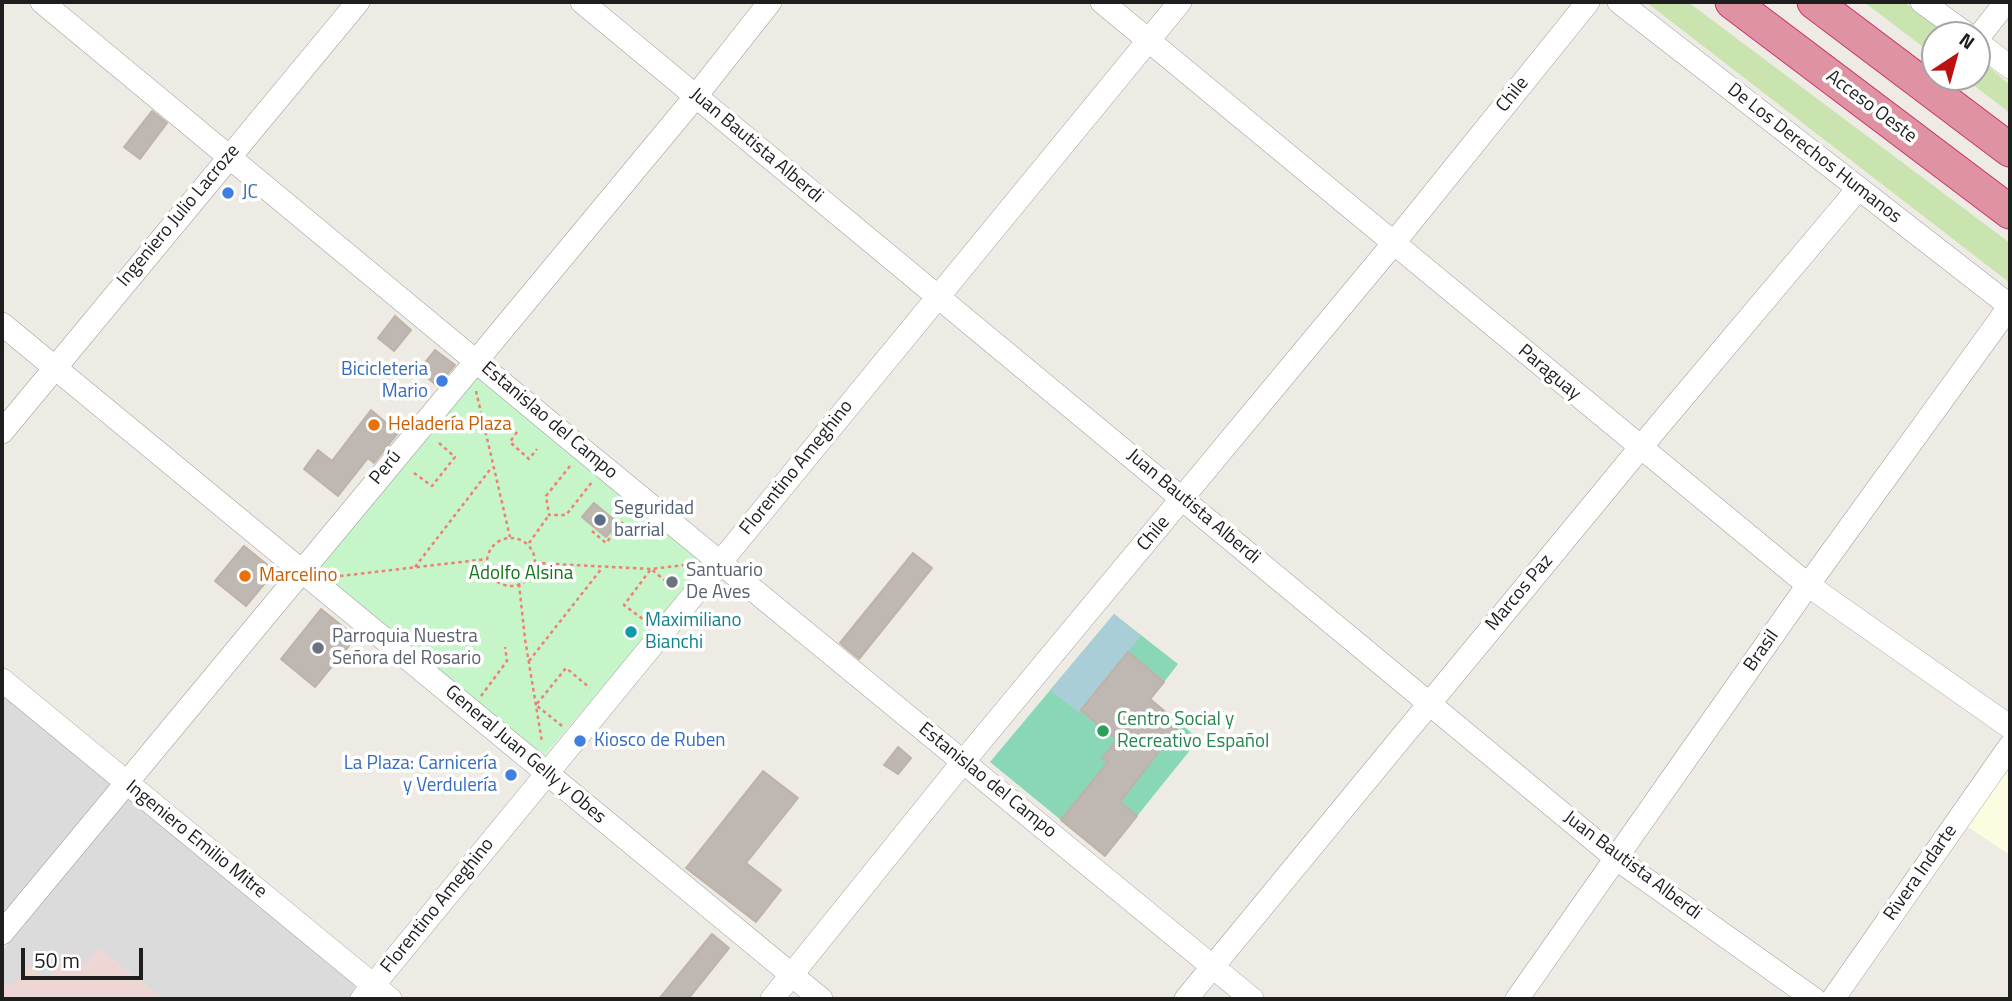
<!DOCTYPE html>
<meta charset="utf-8">
<style>
body{margin:0}
#map{position:relative;width:2012px;height:1001px;overflow:hidden;background:#eeebe5;font-family:"Titillium Web",sans-serif}
canvas{display:block}
.frame{position:absolute;inset:0;border:4px solid #1e1e1e;pointer-events:none}
.north{position:absolute;left:1921px;top:21px;width:70px;height:70px;box-sizing:border-box;background:#fff;border:2px solid #a5a5a5;border-radius:50%;rotate:36deg;font-size:19px;font-weight:700;line-height:28px;text-align:center;color:#1e1e1e}
.north::after{content:'';display:block;margin:auto;width:24px;height:32px;background:#bc1013;clip-path:polygon(50% 0,100% 100%,50% 72%,0 100%)}
.scale{position:absolute;left:21px;top:948px;width:122px;height:32px;box-sizing:border-box;border:4px solid #1e1e1e;border-top:0;padding-left:9px;font-size:21px;line-height:24px;white-space:nowrap;color:#1e1e1e;-webkit-text-stroke:5px #fff;paint-order:stroke}
</style>
<div id="map">
<canvas width="2012" height="1001"></canvas>
<div class="frame"></div>
<div class="north">N</div>
<div class="scale">50 m</div>
</div>
<script>
const c = document.querySelector('canvas').getContext('2d');
c.lineJoin = 'round';
function fillPath(path, color) {
  c.fillStyle = color;
  c.fill(path, 'evenodd');
}
function toPath(rows) {
  const path = new Path2D();
  for (const r of rows) {
    if (r.length === 3) {
      path.moveTo(r[0] + r[2], r[1]);
      path.arc(r[0], r[1], r[2], 0, 2 * Math.PI);
      continue;
    }
    path.moveTo(r[0], r[1]);
    for (let i = 2; i < r.length; i += 2) path.lineTo(r[i], r[i + 1]);
  }
  return path;
}
function stroke(path, color, width, dash) {
  c.strokeStyle = color;
  c.lineWidth = width;
  c.lineCap = dash ? 'butt' : 'round';
  c.setLineDash(dash || []);
  c.stroke(path);
}
function drawText(font, color, halo, rows, align = 'center') {
  c.font = font + ' "Titillium Web",sans-serif';
  c.lineWidth = 7;
  c.setLineDash([]);
  c.textBaseline = 'middle';
  c.strokeStyle = halo;
  c.fillStyle = color;
  for (const [text, x, y, turn = 0] of rows) {
    c.save();
    c.translate(x, y);
    c.rotate((+turn || 0) * Math.PI / 180);
    c.textAlign = isNaN(turn) ? turn : align;
    if (halo) c.strokeText(text, 0, 0);
    c.fillText(text, 0, 0);
    c.restore();
  }
}
fillPath(toPath([
 [2,688,110,781,111,787,2,923],
 [127,800,132,800,355,983,354,992,348,999,163,999,99,949,85,965,46,979,10,987,2,981,2,951]
]), '#dcdbdb');
fillPath(toPath([
 [99,949,163,999,2,999,2,981,10,987,30,966,46,979,69,951,85,965]
]), '#eed6d5');
fillPath(toPath([
 [2010,756,2010,855,1963,824]
]), '#fcfce0');
fillPath(toPath([
 [1646,2,1688,2,2010,243,2010,283],
 [1864,2,1904,2,1949,35,1935,35,1935,56],
 [1977,57,2010,85,2010,113,1963,77,1977,77]
]), '#cae4af');
fillPath(toPath([
 [476,376,710,561,542,758,316,572]
]), '#c5f5c8');
fillPath(toPath([
 [1114,614,1178,664,1151,699,1199,739,1105,856,990,762]
]), '#89d7b7');
fillPath(toPath([
 [1114,614,1141,636,1079,713,1050,690]
]), '#a9ced8');
const building = toPath([
 [152,111,167,123,140,159,124,147,152,111],
 [395,316,411,330,394,351,378,338,395,316],
 [435,350,455,365,437,386,419,370,435,350],
 [371,410,398,433,374,463,368,458,338,496,304,469,318,450,332,461,371,410],
 [594,503,618,523,606,537,582,517,594,503],
 [244,546,275,571,246,606,215,581,244,546],
 [913,553,932,568,859,659,840,643,913,553],
 [321,609,356,637,315,687,281,659,321,609],
 [1128,652,1164,682,1150,699,1180,724,1120,802,1137,816,1105,856,1061,820,1108,762,1102,758,1117,740,1081,710,1128,652],
 [898,747,911,758,898,774,884,765,898,747],
 [763,771,798,798,746,863,781,890,756,922,686,868,763,771],
 [712,934,729,948,688,999,659,999,712,934]
]);
fillPath(building, '#beb7b2');
stroke(building, '#bfb2a8', 2);
const minor = toPath([
 [42,2,583,450,1252,999],
 [582,2,1617,859,1814,999],
 [1102,2,1808,585,2010,727],
 [1619,2,2010,306],
 [1922,2,1968,35],
 [1977,39,2006,2],
 [1977,42,2010,67],
 [2,324,821,999],
 [2,432,358,2],
 [2,680,390,999],
 [2,933,696,96,770,2],
 [362,999,1180,2],
 [772,999,963,762,1393,244,1588,2],
 [1186,999,1640,448,1858,189],
 [1517,999,1808,585,2010,306],
 [1833,999,2010,746]
]);
const highway = toPath([
 [1732,2,2010,212],
 [1814,2,2010,150]
]);
stroke(minor, '#a2a2a2', 24);
stroke(highway, '#cc326a', 35);
stroke(toPath([
 [476,391,510,537],
 [517,432,510,442,529,459,537,449],
 [570,466,546,496,549,515,566,515,592,482],
 [414,473,432,486,455,457,439,443],
 [592,531,606,543,623,522],
 [511,562,24],
 [529,543,549,515],
 [535,563,651,569,693,564],
 [415,567,492,467],
 [340,576,487,559],
 [519,584,525,639,542,742],
 [648,623,624,605,651,569,673,587],
 [529,661,602,568],
 [481,696,507,661,505,647],
 [562,726,536,705,566,668,590,688]
]), '#ee8075', 2.5, [3.5, 3.5]);
stroke(minor, '#fff', 23);
stroke(highway, '#df92a2', 33);
for (const [x, y, r, color] of [
 [228,193,7,"#3f7fe0"],
 [442,381,7,"#3f7fe0"],
 [374,425,7,"#e8710a"],
 [600,520,7,"#5c6f8a"],
 [245,576,7,"#e8710a"],
 [672,582,7,"#6b7280"],
 [631,632,7,"#0f9aa8"],
 [318,648,7,"#6b7280"],
 [1103,731,7,"#2e9e5b"],
 [580,741,7,"#3f7fe0"],
 [511,775,7,"#3f7fe0"]
]) {
  const dot = new Path2D();
  dot.arc(x, y, r, 0, 2 * Math.PI);
  c.fillStyle = color;
  c.fill(dot);
  stroke(dot, '#fff', 2.5);
}
drawText('19px', '#1e1e1e', '#fff', [
 ["Chile",1513,95,-51],
 ["Acceso Oeste",1871,107,37],
 ["Juan Bautista Alberdi",756,146,40],
 ["De Los Derechos Humanos",1814,154,38],
 ["Ingeniero Julio Lacroze",179,216,-50],
 ["Paraguay",1549,373,40],
 ["Estanislao del Campo",549,421,40],
 ["Perú",386,468,-51],
 ["Florentino Ameghino",797,468,-51],
 ["Juan Bautista Alberdi",1193,507,40],
 ["Chile",1154,534,-50],
 ["Marcos Paz",1520,593,-50],
 ["Brasil",1762,651,-55],
 ["General Juan Gelly y Obes",525,755,40],
 ["Estanislao del Campo",987,781,39],
 ["Ingeniero Emilio Mitre",196,840,39],
 ["Juan Bautista Alberdi",1632,866,37],
 ["Rivera Indarte",1921,873,-55],
 ["Florentino Ameghino",438,906,-51]
]);
drawText('19px', '#366cbe', '#fff', [
 ["JC",242,193],
 ["Bicicleteria",428,370,"right"],
 ["Mario",428,392,"right"],
 ["Kiosco de Ruben",594,741],
 ["La Plaza: Carnicería",497,764,"right"],
 ["y Verdulería",497,786,"right"]
], 'left');
drawText('19px', '#c56008', '#fff', [
 ["Heladería Plaza",388,425],
 ["Marcelino",259,576]
], 'left');
drawText('19px', '#4e5e75', '#fff', [
 ["Seguridad",614,509],
 ["barrial",614,531]
], 'left');
drawText('19px', '#5b616d', '#fff', [
 ["Santuario",686,571],
 ["De Aves",686,593],
 ["Parroquia Nuestra",332,637],
 ["Señora del Rosario",332,659]
], 'left');
drawText('19px', '#14741a', '#fff', [
 ["Adolfo Alsina",521,574]
]);
drawText('19px', '#0d838f', '#fff', [
 ["Maximiliano",645,621],
 ["Bianchi",645,643]
], 'left');
drawText('19px', '#27864d', '#fff', [
 ["Centro Social y",1117,720],
 ["Recreativo Español",1117,742]
], 'left');
</script>
